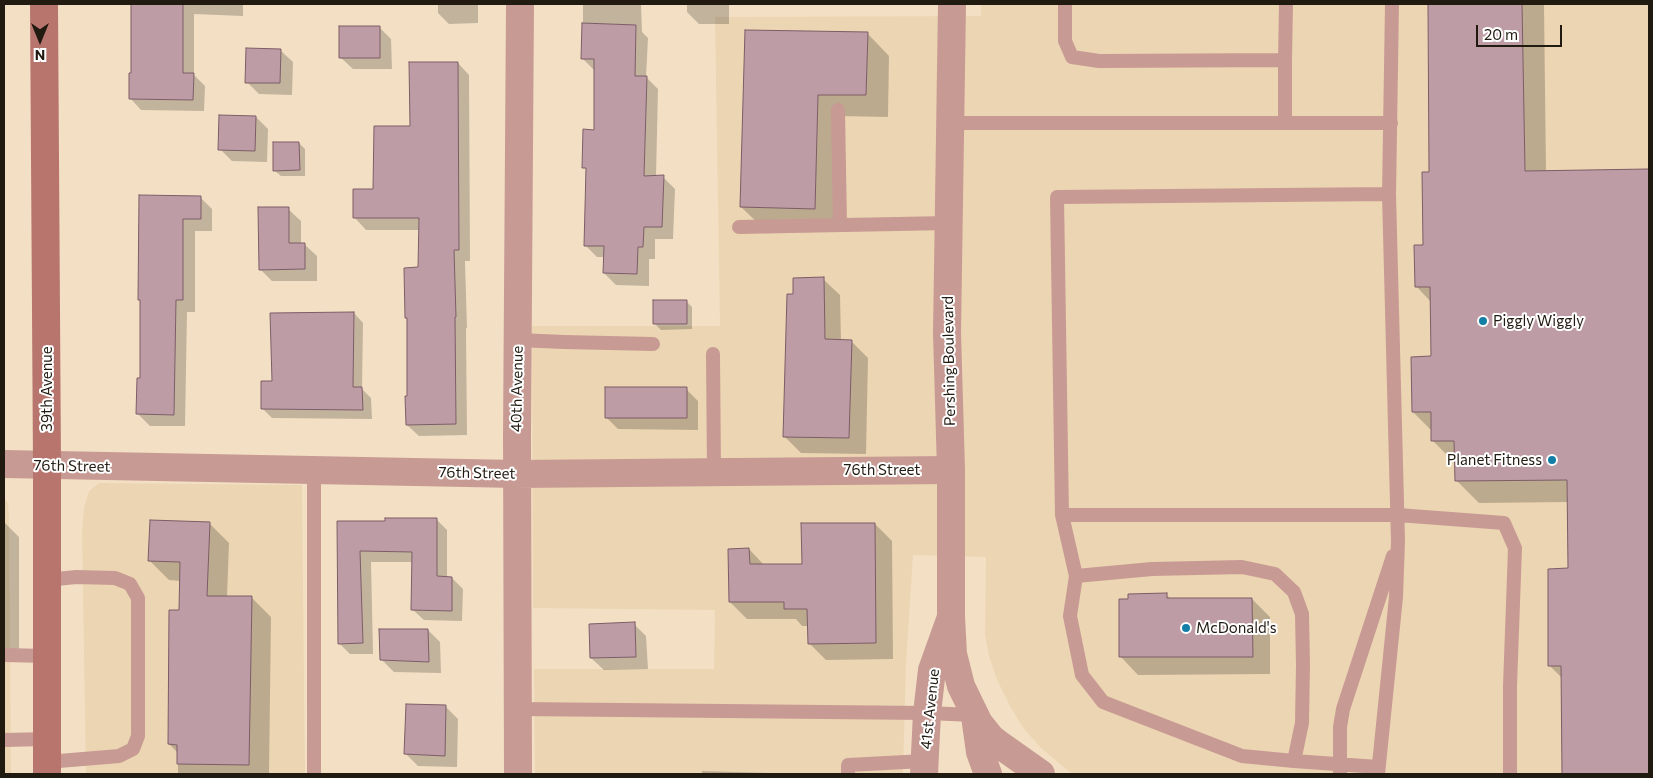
<!DOCTYPE html>
<style>
body{margin:0}
#map{position:relative;width:1653px;height:778px;overflow:hidden;background:#f3e0c4;font-family:Commissioner,sans-serif}
canvas{display:block}
.frame{position:absolute;inset:0;border:5px solid #211a10;pointer-events:none}
.north{position:absolute;left:15px;top:15px;width:50px;height:50px;-webkit-text-stroke:4px #fff;paint-order:stroke;rotate:180deg;font-size:14px;font-weight:700;line-height:20px;text-align:center;color:#211a10}
.north::after{content:'';display:block;margin:auto;width:18px;height:22px;background:#211a10;clip-path:polygon(50% 0,100% 100%,50% 72%,0 100%)}
.scale{position:absolute;left:1476px;top:25px;width:86px;height:22px;box-sizing:border-box;border:2px solid #211a10;border-top:0;padding-left:6px;font-size:15px;line-height:18px;white-space:nowrap;color:#211a10;-webkit-text-stroke:4px #fff;paint-order:stroke}
</style>
<div id="map">
<canvas width="1653" height="778"></canvas>
<div class="frame"></div>
<div class="north">N</div>
<div class="scale">20 m</div>
</div>
<script>
const c = document.querySelector('canvas').getContext('2d');
c.lineJoin = 'round';
function fillPath(path, color) {
  c.fillStyle = color;
  c.fill(path, 'evenodd');
}
function toPath(rows) {
  const path = new Path2D();
  for (const r of rows) {
    path.moveTo(r[0], r[1]);
    for (let i = 2; i < r.length; i += 2) path.lineTo(r[i], r[i + 1]);
  }
  return path;
}
function stroke(path, color, width, dash) {
  c.strokeStyle = color;
  c.lineWidth = width;
  c.lineCap = dash ? 'butt' : 'round';
  c.setLineDash(dash || []);
  c.stroke(path);
}
function drawText(font, color, halo, rows, align = 'center') {
  c.font = font + ' Commissioner,sans-serif';
  c.lineWidth = 4;
  c.setLineDash([]);
  c.textBaseline = 'middle';
  c.strokeStyle = halo;
  c.fillStyle = color;
  for (const [text, x, y, turn = 0] of rows) {
    c.save();
    c.translate(x, y);
    c.rotate((+turn || 0) * Math.PI / 180);
    c.textAlign = isNaN(turn) ? turn : align;
    if (halo) c.strokeText(text, 0, 0);
    c.fillText(text, 0, 0);
    c.restore();
  }
}
fillPath(toPath([
 [981,4,1649,4,1649,774,1072,774,1041,748,1024,729,1011,708,997,680,989,656,985,635,986,557,913,555,906,663,903,774,535,774,534,669,714,669,715,610,533,608,532,326,720,326,715,17,981,16],
 [99,483,302,485,305,774,86,774,82,530,84,508,89,491],
 [4,499,8,503,9,518,11,774,4,774]
]), '#ecd5b2');
fillPath(toPath([
 [132,4,243,4,243,16,194,14,194,75,205,86,204,111,141,110,130,98,132,74],
 [438,4,478,4,478,23,449,24,438,13],
 [583,4,641,4,642,32,648,38,646,77,658,89,656,177,663,177,675,189,673,239,655,239,655,259,649,259,649,286,616,285,604,273,605,257,597,257,585,245,588,171,584,167,595,131,595,71,583,59],
 [687,4,729,4,729,24,699,24,687,12],
 [1430,4,1544,4,1546,172,1649,170,1649,774,1564,774,1563,679,1550,666,1569,570,1569,502,1479,503,1456,480,1455,463,1432,440,1432,431,1413,412,1432,358,1431,302,1416,286,1424,247,1430,173],
 [379,27,391,39,392,69,353,69,340,57],
 [746,31,867,33,889,56,888,117,840,116,837,231,764,229,741,207],
 [280,50,293,62,292,95,259,94,247,82],
 [458,63,469,75,470,261,465,261,467,328,466,328,467,435,419,436,407,425,408,320,406,318,420,268,420,230,366,230,355,218,374,190,411,128],
 [256,117,268,129,267,162,232,161,220,149],
 [299,143,305,149,305,176,281,176,275,171],
 [140,196,200,197,212,209,212,231,195,231,195,312,187,312,185,426,150,426,138,414,142,380,142,302,140,300],
 [288,209,301,221,301,244,304,244,317,256,317,281,272,281,260,269],
 [823,279,840,295,841,341,851,341,868,358,866,454,801,453,784,436,794,295],
 [686,301,692,307,692,329,661,330,655,324],
 [354,313,363,323,362,389,371,398,372,419,272,418,262,408,273,382],
 [686,389,698,401,698,430,618,429,606,417],
 [436,519,447,530,447,578,452,578,463,589,462,621,424,620,413,610,413,562,371,562,373,654,350,654,339,643,339,522,386,522],
 [4,522,19,537,19,654,4,653],
 [209,523,229,543,227,597,251,597,271,617,269,774,178,774,178,753,169,744,180,611,181,581,169,580,149,560],
 [875,524,892,541,893,659,826,660,809,643,809,626,802,626,796,619,747,619,730,602,749,549,764,565,803,565],
 [1166,595,1171,599,1252,599,1270,617,1270,674,1138,675,1121,657],
 [634,624,646,636,648,669,604,670,591,658],
 [428,630,440,642,441,673,394,672,382,660],
 [446,707,458,719,457,767,418,766,406,754],
 [702,771,804,774,805,774,702,774]
]), '#0003');
const building = toPath([
 [131,4,183,4,183,73,194,73,193,100,129,99,129,73,131,73,131,4],
 [1428,4,1522,4,1525,171,1649,169,1649,774,1562,774,1561,666,1548,666,1548,569,1568,568,1567,480,1455,481,1454,441,1431,441,1431,412,1412,412,1411,357,1431,356,1430,287,1415,287,1414,245,1423,245,1422,172,1429,172,1428,4],
 [582,23,636,25,635,76,647,76,644,176,664,175,662,227,644,227,643,247,638,247,637,274,603,273,604,246,584,246,586,168,582,168,583,129,594,130,594,59,581,59,582,23],
 [339,26,380,26,380,58,339,58,339,26],
 [745,30,868,32,866,95,818,95,815,209,740,207,745,30],
 [246,48,281,49,280,83,245,83,246,48],
 [409,62,458,62,459,250,454,250,456,317,455,317,456,424,406,425,405,396,407,396,407,318,405,318,404,268,418,267,419,218,353,218,353,189,373,189,374,126,410,126,409,62],
 [219,115,256,116,255,151,218,150,219,115],
 [273,142,299,142,300,170,273,171,273,142],
 [139,195,201,196,201,219,183,219,183,300,176,300,174,415,136,414,137,378,140,378,140,300,138,300,139,195],
 [258,207,289,207,289,243,305,243,305,269,259,270,258,207],
 [824,277,825,339,852,340,849,438,783,437,787,294,793,294,793,278,824,277],
 [653,300,687,300,687,324,653,324,653,300],
 [354,312,353,387,362,387,363,410,261,409,261,381,272,381,270,313,354,312],
 [605,387,687,387,687,418,605,418,605,387],
 [385,518,437,518,437,576,452,577,452,611,411,610,412,552,360,551,363,643,338,644,337,521,385,521,385,518],
 [150,520,210,522,207,596,252,596,249,765,177,764,177,745,168,744,169,610,179,610,180,562,148,561,150,520],
 [801,523,875,523,876,643,808,644,807,609,784,609,784,602,729,602,728,549,749,548,750,564,802,564,801,523],
 [1167,593,1167,598,1252,598,1253,657,1119,657,1119,599,1128,599,1128,594,1167,593],
 [635,622,636,657,590,658,589,624,635,622],
 [379,629,428,629,429,662,380,660,379,629],
 [406,704,446,705,445,756,404,754,406,704]
]);
fillPath(building, '#be9ca6');
stroke(building, '#7c5d67', 1);
stroke(toPath([
 [1065,4,1065,41,1072,57,1099,61,1285,60,1286,4],
 [1285,60,1285,122],
 [838,110,840,225],
 [950,123,1391,123],
 [739,227,949,223],
 [518,340,564,342,653,344],
 [713,354,714,472],
 [314,470,314,774],
 [1062,515,1398,515,1504,523,1515,548,1510,686,1510,774],
 [1076,576,1152,569,1242,567,1275,574,1294,592,1302,614,1303,665,1302,723,1294,761],
 [4,655,47,656],
 [518,709,927,713,974,715],
 [4,740,47,739],
 [47,762,119,756,133,749,138,736,138,598,130,584,115,578,76,577,47,580],
 [1378,767,1294,761,1242,756,1103,702,1082,675,1070,616,1076,576,1062,515,1057,197,1389,194],
 [848,774,848,765,924,761],
 [1340,774,1340,727,1343,709,1393,556],
 [1378,774,1396,597,1398,541,1389,194,1392,4]
]), '#c89a94', 14);
stroke(toPath([
 [4,464,517,474,951,470],
 [518,774,517,436,520,4],
 [924,774,927,713,932,670,951,617]
]), '#c89a94', 28);
stroke(toPath([
 [952,4,947,333,951,470,951,617,953,654,961,686,979,723,991,738,1000,745,1041,774],
 [975,716,980,752,988,774]
]), '#c89a94', 28);
stroke(toPath([
 [44,4,47,466,47,774]
]), '#b7756e', 28);
for (const [x, y, r, color] of [
 [1483,321,5,"#147ea7"],
 [1552,460,5,"#147ea7"],
 [1186,628,5,"#147ea7"]
]) {
  const dot = new Path2D();
  dot.arc(x, y, r, 0, 2 * Math.PI);
  c.fillStyle = color;
  c.fill(dot);
  stroke(dot, '#fff', 2);
}
drawText('15px', '#211a10', '#fff', [
 ["Piggly Wiggly",1493,321],
 ["Planet Fitness",1542,460,"right"],
 ["McDonald's",1196,628]
], 'left');
drawText('15px', '#211a10', '#fff', [
 ["Pershing Boulevard",949,361,-91],
 ["39th Avenue",47,389,-90],
 ["40th Avenue",517,389,-89],
 ["76th Street",72,466,1],
 ["76th Street",882,470],
 ["76th Street",477,473,1],
 ["41st Avenue",930,709,-84]
]);
</script>
